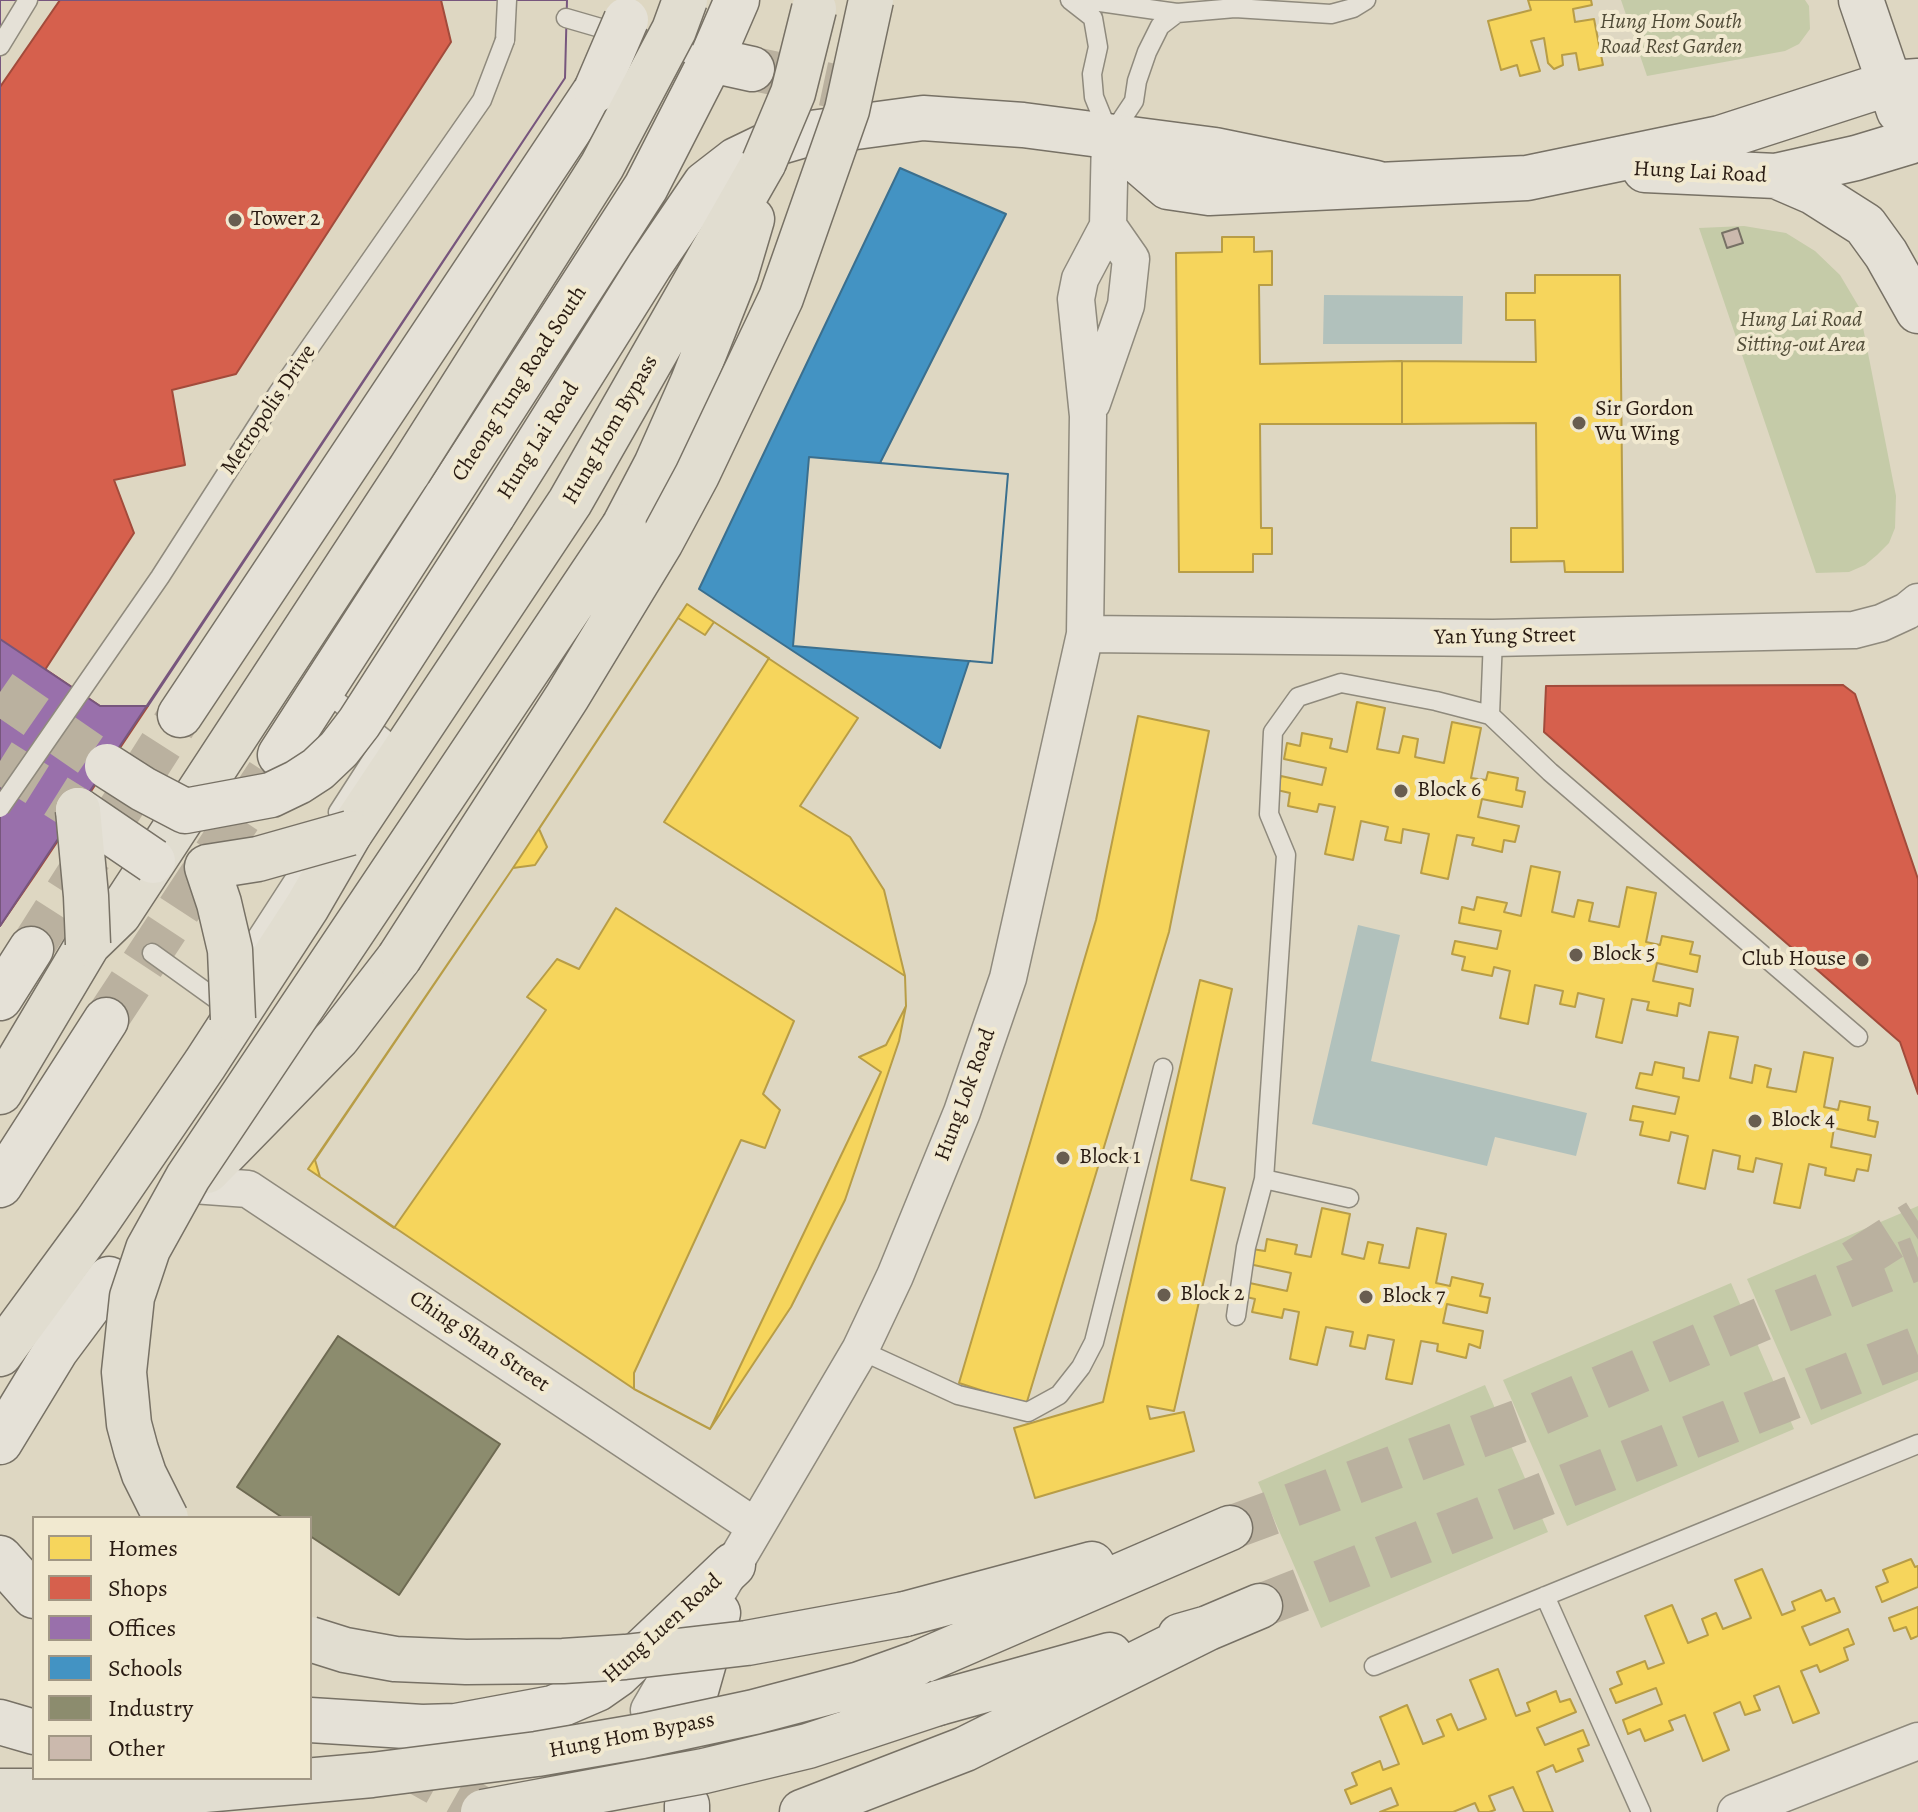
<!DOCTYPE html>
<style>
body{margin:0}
#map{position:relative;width:1918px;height:1812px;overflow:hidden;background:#ded7c2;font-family:Alegreya,serif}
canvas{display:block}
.legend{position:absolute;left:32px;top:1516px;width:280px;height:264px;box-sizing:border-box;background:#f1e9d0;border:2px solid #a19784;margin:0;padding:10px 14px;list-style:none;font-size:24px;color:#291b12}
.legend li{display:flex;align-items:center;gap:16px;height:40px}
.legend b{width:40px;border:2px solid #a19784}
</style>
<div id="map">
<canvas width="1918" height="1812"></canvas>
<ul class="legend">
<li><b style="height:22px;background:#f6d55c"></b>Homes</li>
<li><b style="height:22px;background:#d6604d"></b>Shops</li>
<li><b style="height:22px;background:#9970ab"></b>Offices</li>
<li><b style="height:22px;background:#4393c3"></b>Schools</li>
<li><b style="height:22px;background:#8c8c6e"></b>Industry</li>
<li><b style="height:22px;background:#cbb9ad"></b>Other</li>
</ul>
</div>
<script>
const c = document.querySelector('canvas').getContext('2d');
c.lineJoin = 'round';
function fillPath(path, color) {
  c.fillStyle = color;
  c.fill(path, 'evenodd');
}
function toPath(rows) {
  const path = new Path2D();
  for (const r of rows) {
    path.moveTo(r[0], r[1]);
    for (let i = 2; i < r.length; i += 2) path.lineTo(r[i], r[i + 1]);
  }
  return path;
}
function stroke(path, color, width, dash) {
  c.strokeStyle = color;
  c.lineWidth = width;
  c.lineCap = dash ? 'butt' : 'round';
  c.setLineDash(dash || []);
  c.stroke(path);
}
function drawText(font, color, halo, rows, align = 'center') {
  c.font = font + ' Alegreya,serif';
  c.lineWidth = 8;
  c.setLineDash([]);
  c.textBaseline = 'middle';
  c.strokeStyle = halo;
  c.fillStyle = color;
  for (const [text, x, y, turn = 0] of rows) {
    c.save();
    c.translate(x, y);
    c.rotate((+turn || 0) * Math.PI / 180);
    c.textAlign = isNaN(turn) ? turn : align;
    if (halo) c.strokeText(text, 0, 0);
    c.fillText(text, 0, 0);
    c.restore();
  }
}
fillPath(toPath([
 [1621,0,1805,0,1809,6,1810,29,1799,44,1785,51,1647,76],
 [1744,226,1786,233,1815,251,1840,275,1859,307,1896,496,1895,528,1889,543,1877,555,1865,565,1849,572,1816,573,1699,228],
 [1918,1206,1918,1380,1811,1425,1747,1279],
 [1731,1283,1794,1429,1567,1526,1503,1380],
 [1485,1385,1548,1532,1321,1628,1258,1482]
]), '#c5cba8');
fillPath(toPath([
 [1324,295,1463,296,1462,344,1323,344],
 [1358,925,1400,935,1371,1061,1587,1113,1576,1156,1495,1137,1487,1166,1312,1124]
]), '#b1c1bc');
const homes = toPath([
 [1528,0,1591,0,1592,5,1573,9,1575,22,1594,19,1603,65,1579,70,1576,53,1562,55,1563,65,1554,69,1548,63,1544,38,1531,41,1540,71,1520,76,1517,65,1501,70,1488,21,1531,10,1528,0],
 [304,31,331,152,192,352,69,377,50,306,139,288,246,135,228,44,304,31],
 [1222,237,1254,237,1254,252,1272,251,1272,285,1259,285,1260,364,1402,361,1402,424,1260,424,1261,528,1272,528,1272,554,1253,554,1253,572,1179,572,1176,253,1222,252,1222,237],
 [1535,275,1620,275,1623,572,1565,572,1564,561,1511,562,1511,528,1537,528,1536,423,1402,424,1402,361,1536,362,1535,320,1506,320,1506,293,1535,293,1535,275],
 [66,391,88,506,0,640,0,502,10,488,0,446,0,404,66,391],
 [687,604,858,718,800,806,850,837,884,890,905,976,906,1006,899,1041,845,1200,791,1307,710,1429,634,1389,308,1169,513,868,687,604],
 [678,618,705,635,714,622,769,658,664,822,905,976,906,1006,886,1045,859,1057,881,1072,710,1429,634,1389,634,1373,741,1140,765,1148,780,1110,763,1094,794,1021,616,908,579,969,557,959,527,997,546,1010,394,1228,320,1177,315,1160,513,868,535,865,547,847,539,829,678,618],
 [1357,702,1385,708,1377,749,1399,753,1403,736,1418,739,1415,757,1444,763,1452,722,1481,728,1471,778,1486,780,1488,772,1518,778,1516,790,1525,792,1522,807,1482,799,1478,817,1519,826,1515,842,1504,840,1502,852,1472,845,1474,838,1457,835,1448,879,1421,873,1429,834,1403,829,1401,843,1385,840,1388,827,1361,821,1353,860,1325,854,1335,807,1319,804,1317,812,1288,806,1290,793,1277,790,1281,776,1322,785,1326,768,1284,759,1287,743,1300,746,1302,733,1332,739,1330,748,1347,752,1357,702],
 [1138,716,1209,731,1169,932,1026,1405,959,1383,1096,920,1138,716],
 [1531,866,1560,872,1552,912,1574,917,1578,900,1593,903,1589,921,1619,927,1627,887,1656,893,1646,942,1660,945,1662,936,1693,942,1690,954,1700,956,1697,972,1657,963,1653,981,1693,989,1690,1006,1679,1003,1677,1016,1647,1010,1649,1002,1632,999,1622,1043,1596,1037,1604,999,1578,993,1575,1007,1560,1004,1563,991,1535,985,1528,1024,1500,1018,1510,971,1494,967,1492,976,1462,970,1465,957,1452,954,1455,941,1497,949,1501,931,1459,923,1462,907,1474,910,1477,897,1507,903,1504,912,1521,916,1531,866],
 [1200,980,1232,989,1191,1180,1225,1188,1174,1411,1147,1406,1150,1419,1184,1412,1194,1451,1035,1498,1014,1428,1103,1402,1200,980],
 [1709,1032,1738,1037,1730,1078,1752,1083,1755,1065,1771,1069,1767,1087,1796,1092,1804,1052,1833,1058,1824,1107,1838,1110,1840,1101,1870,1107,1868,1120,1878,1122,1875,1137,1834,1128,1831,1147,1871,1155,1868,1171,1857,1169,1854,1181,1825,1175,1826,1168,1809,1164,1800,1208,1774,1203,1782,1164,1756,1158,1753,1172,1738,1169,1740,1156,1713,1150,1705,1189,1678,1183,1688,1136,1671,1132,1669,1141,1640,1135,1643,1122,1630,1120,1633,1106,1675,1114,1679,1097,1636,1088,1640,1073,1652,1075,1655,1062,1684,1068,1683,1078,1699,1081,1709,1032],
 [1322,1208,1350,1214,1342,1254,1364,1259,1368,1242,1383,1245,1379,1263,1409,1268,1417,1228,1446,1234,1436,1283,1450,1286,1452,1277,1483,1284,1480,1296,1490,1298,1487,1313,1447,1304,1443,1323,1483,1331,1480,1348,1469,1344,1466,1358,1437,1351,1438,1344,1421,1341,1412,1384,1386,1379,1394,1340,1368,1335,1365,1349,1350,1346,1353,1332,1326,1327,1317,1365,1290,1359,1299,1312,1284,1309,1282,1318,1252,1312,1255,1299,1242,1296,1245,1282,1287,1291,1291,1273,1249,1264,1252,1249,1265,1251,1267,1239,1297,1245,1295,1254,1311,1257,1322,1208],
 [1911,1559,1915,1567,1918,1566,1918,1587,1882,1602,1876,1587,1888,1582,1883,1570,1911,1559],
 [1762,1569,1782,1615,1795,1610,1792,1602,1821,1590,1826,1601,1834,1598,1840,1612,1802,1627,1810,1645,1848,1629,1854,1644,1844,1648,1848,1660,1820,1672,1817,1665,1801,1671,1819,1713,1793,1723,1779,1686,1754,1696,1760,1710,1745,1715,1740,1702,1714,1713,1729,1750,1703,1761,1685,1715,1669,1721,1673,1730,1645,1741,1640,1729,1628,1734,1623,1720,1662,1704,1656,1688,1616,1703,1610,1689,1622,1684,1617,1672,1645,1661,1648,1669,1664,1663,1645,1616,1672,1605,1688,1643,1708,1635,1702,1619,1716,1613,1723,1629,1751,1618,1735,1580,1762,1569],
 [1918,1607,1918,1636,1911,1639,1906,1627,1894,1631,1889,1618,1918,1607],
 [1498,1669,1516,1716,1530,1711,1527,1703,1556,1691,1560,1702,1570,1699,1576,1712,1537,1728,1545,1745,1583,1730,1589,1745,1578,1749,1583,1761,1556,1772,1553,1765,1537,1772,1553,1812,1524,1812,1513,1787,1489,1796,1495,1810,1489,1812,1479,1812,1475,1803,1453,1812,1380,1812,1398,1805,1391,1788,1351,1804,1345,1790,1357,1785,1352,1773,1380,1761,1383,1770,1399,1764,1380,1717,1407,1705,1423,1744,1444,1736,1437,1720,1451,1714,1458,1730,1486,1719,1470,1680,1498,1669]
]);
fillPath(homes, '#f6d55c');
stroke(homes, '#b89d46', 2);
const shops = toPath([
 [60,0,441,0,451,42,236,374,172,390,185,465,114,480,134,533,0,739,0,87,60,0],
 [45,669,100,706,148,706,35,875,17,815,0,803,0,739,45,669],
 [1843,685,1855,694,1918,879,1918,1094,1900,1042,1544,732,1546,686,1843,685],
 [0,803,17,815,35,875,0,926,0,803]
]);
fillPath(shops, '#d6604d');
stroke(shops, '#a24b3b', 2);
const offices = toPath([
 [0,0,567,0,565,78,0,926,0,0],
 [0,0,567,0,565,78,148,706,100,706,0,639,0,0]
]);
fillPath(offices, '#9970ab');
stroke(offices, '#77567d', 2);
const schools = toPath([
 [900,168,1006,214,880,463,1008,474,992,663,969,661,940,748,699,589,900,168],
 [809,457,1008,474,992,663,793,646,809,457]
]);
fillPath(schools, '#4393c3');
stroke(schools, '#3b6f8e', 2);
const industry = toPath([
 [338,1336,500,1444,399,1595,310,1536,310,1518,283,1518,237,1487,338,1336]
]);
fillPath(industry, '#8c8c6e');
stroke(industry, '#6e6a52', 2);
const building = toPath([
 [1738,228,1743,243,1727,248,1722,233,1738,228]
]);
fillPath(building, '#cbb9ad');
stroke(building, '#777165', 2);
stroke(toPath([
 [759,70,839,87],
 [0,692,107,766],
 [0,761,78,810],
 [31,949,180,715],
 [106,1020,268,774],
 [399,1762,488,1812]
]), '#bab19f', 44, [44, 22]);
stroke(toPath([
 [1854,1262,1918,1221],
 [1230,1528,1531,1417,1767,1317,1918,1258],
 [1260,1606,1918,1348]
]), '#bab19f', 44, [44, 22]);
const lane = toPath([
 [1070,0,1093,18,1098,47,1092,74,1094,97,1109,134],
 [1086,0,1177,13,1235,8,1331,14,1353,8,1366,0],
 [566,18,711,60],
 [505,40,507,0],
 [0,46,28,0],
 [1112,134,1134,101,1137,81,1147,52,1160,26,1177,13],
 [1493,638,1490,715,1550,772,1858,1037],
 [323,690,385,739,338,812],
 [152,953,216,999,224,987],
 [238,966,313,850],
 [1264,1179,1349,1198],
 [1236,1316,1246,1247,1264,1179,1286,855,1269,814,1273,732,1298,697,1341,683,1436,701,1490,715],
 [860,1350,958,1395,1028,1412,1059,1395,1081,1367,1094,1342,1163,1068],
 [1545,1596,1641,1812],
 [1374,1666,1918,1444]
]);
const street = toPath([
 [1092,403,1126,305,1131,259,1108,226],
 [1085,634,1493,638,1854,630,1881,623,1907,611,1918,602],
 [193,1185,248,1189,756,1527],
 [720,1588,860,1350,895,1276,962,1112,1008,978,1085,634,1088,416,1076,299,1080,279,1108,226,1110,137],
 [649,1710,694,1632],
 [1736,1812,1918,1741]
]);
const secondary = toPath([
 [1861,0,1899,111],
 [711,60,752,69],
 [1110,137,1168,187,1209,193,1527,178,1720,138,1890,83,1918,81],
 [1645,170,1776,176,1856,158,1909,142,1918,132],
 [1776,176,1813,192,1865,225,1886,254,1918,311],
 [493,515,650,265,705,184,736,160,763,147,811,133,923,118,1023,125,1215,150,1376,183],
 [180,715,596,90],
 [280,755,646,187,711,60,737,0],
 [0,998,31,949],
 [0,1185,106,1020],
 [0,1442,56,1350,109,1279],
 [0,1558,34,1596],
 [693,1701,718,1613],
 [310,1720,422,1727,456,1726,553,1708,597,1689,617,1675,733,1565],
 [0,1722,34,1732],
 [687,1805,687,1812]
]);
const primary = toPath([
 [624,526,656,465,692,384,736,273,752,219],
 [0,1092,88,944,119,914,409,471],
 [207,1171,338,1037,399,958],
 [0,1354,97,1222,205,1064,307,907,350,833,570,502,764,162],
 [905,1614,1092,1564],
 [1180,1636,1208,1628,1260,1606],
 [916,1664,1230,1528],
 [938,1703,1110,1655],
 [802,1812,965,1749,1208,1628]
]);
stroke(lane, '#8f8a7d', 21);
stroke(street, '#8f8a7d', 39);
stroke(secondary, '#777165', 47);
stroke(primary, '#777165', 47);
stroke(lane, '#e5e1d7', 18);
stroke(street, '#e5e1d7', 36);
stroke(secondary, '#e5e1d7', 44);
stroke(primary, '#e1ddd0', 44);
const laneBridge = toPath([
 [0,808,160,577,278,393,482,100,505,40]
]);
const secondaryBridge = toPath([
 [596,90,626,20],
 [107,766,143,789,185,811,271,795,298,782,318,769,339,749,359,723,493,515],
 [78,810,153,861]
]);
const primaryBridge = toPath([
 [764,162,793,93,814,9],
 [409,471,602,166,674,30,685,0],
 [78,810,86,896,88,944],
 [399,958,567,697,661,542,697,475,781,298,847,110,871,0],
 [233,1019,230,950,219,903,207,867,258,859,350,833],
 [166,1518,144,1474,136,1450,129,1424,124,1372,132,1297,148,1249,188,1177,624,526],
 [310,1639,345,1650,395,1659,466,1662,563,1661,625,1657,747,1643,905,1614],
 [0,1791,194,1791,372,1775,537,1754,642,1736,754,1712,860,1684,916,1664],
 [483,1812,704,1771,808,1746,938,1703]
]);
stroke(laneBridge, '#8f8a7d', 21, []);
stroke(secondaryBridge, '#777165', 47, []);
stroke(primaryBridge, '#777165', 47, []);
stroke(laneBridge, '#e5e1d7', 18);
stroke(secondaryBridge, '#e5e1d7', 44);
stroke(primaryBridge, '#e1ddd0', 44);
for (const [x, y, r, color] of [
 [235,220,8,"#685d50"],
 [1579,423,8,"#685d50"],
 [1401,791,8,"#685d50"],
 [1576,955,8,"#685d50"],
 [1862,960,8,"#685d50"],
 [1755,1121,8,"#685d50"],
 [1063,1158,8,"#685d50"],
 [1164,1295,8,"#685d50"],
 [1366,1297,8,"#685d50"]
]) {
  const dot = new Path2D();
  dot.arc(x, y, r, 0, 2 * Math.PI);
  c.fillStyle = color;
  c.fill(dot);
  stroke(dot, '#f1e9d0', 3);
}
drawText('italic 22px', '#524d39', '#f1e9d0', [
 ["Hung Hom South",1671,23],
 ["Road Rest Garden",1671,48],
 ["Hung Lai Road",1801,321],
 ["Sitting-out Area",1801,346]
]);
drawText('22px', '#291b12', '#f1e9d0', [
 ["Hung Lai Road",1700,173,3],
 ["Cheong Tung Road South",520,384,-57],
 ["Metropolis Drive",269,410,-56],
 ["Hung Hom Bypass",611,430,-60],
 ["Hung Lai Road",539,441,-58],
 ["Yan Yung Street",1505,637,-1],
 ["Hung Lok Road",966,1095,-70],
 ["Ching Shan Street",479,1342,34],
 ["Hung Luen Road",663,1629,-42],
 ["Hung Hom Bypass",632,1736,-11]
]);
drawText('22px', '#291b12', '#f1e9d0', [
 ["Tower 2",251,220],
 ["Sir Gordon",1595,410],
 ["Wu Wing",1595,435],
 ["Block 6",1417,791],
 ["Block 5",1592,955],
 ["Club House",1846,960,"right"],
 ["Block 4",1771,1121],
 ["Block 1",1079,1158],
 ["Block 2",1180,1295],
 ["Block 7",1382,1297]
], 'left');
</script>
